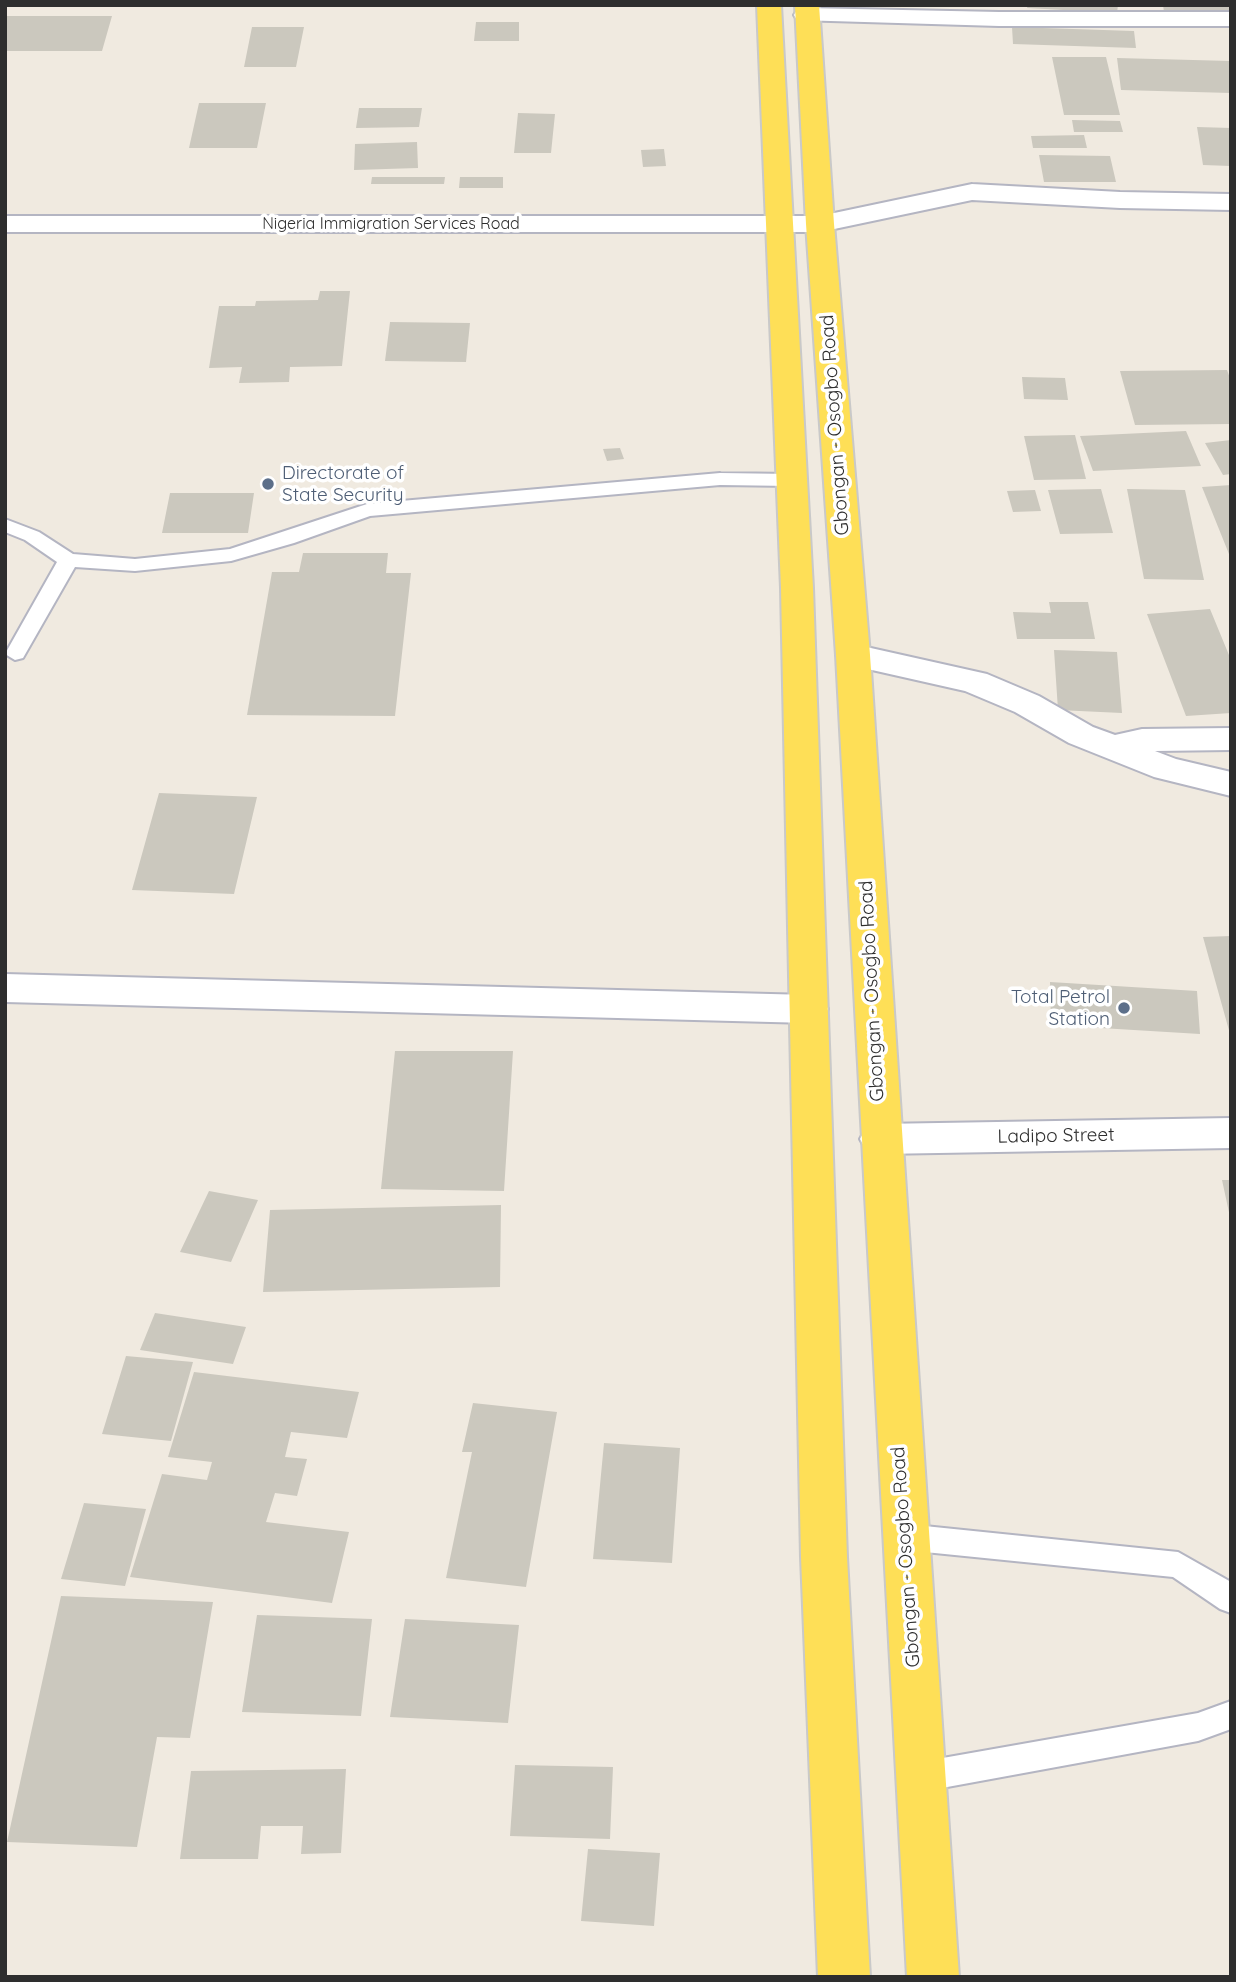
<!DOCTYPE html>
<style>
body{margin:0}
#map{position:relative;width:1236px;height:1982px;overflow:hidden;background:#f0eae0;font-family:Quicksand,sans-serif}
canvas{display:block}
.frame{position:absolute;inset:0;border:7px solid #2e2e2e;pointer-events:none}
</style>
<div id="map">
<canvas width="1236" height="1982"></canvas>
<div class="frame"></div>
</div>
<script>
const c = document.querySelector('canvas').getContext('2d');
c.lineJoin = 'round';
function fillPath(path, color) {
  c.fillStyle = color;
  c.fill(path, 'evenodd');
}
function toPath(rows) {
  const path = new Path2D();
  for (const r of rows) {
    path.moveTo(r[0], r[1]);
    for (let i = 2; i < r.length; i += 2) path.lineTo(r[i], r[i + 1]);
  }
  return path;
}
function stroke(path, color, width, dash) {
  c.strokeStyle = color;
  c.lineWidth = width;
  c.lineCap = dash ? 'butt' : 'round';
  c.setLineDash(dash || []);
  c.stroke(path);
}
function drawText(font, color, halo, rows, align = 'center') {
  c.font = font + ' Quicksand,sans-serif';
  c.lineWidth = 7;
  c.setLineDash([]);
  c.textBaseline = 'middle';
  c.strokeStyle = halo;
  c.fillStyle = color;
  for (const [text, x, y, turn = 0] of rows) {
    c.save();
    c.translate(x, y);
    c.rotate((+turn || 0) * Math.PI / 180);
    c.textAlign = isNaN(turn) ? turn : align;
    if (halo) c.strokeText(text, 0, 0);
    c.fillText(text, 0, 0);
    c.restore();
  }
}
fillPath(toPath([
 [1028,5,1118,5,1117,13,1027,8],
 [1163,5,1231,5,1231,14,1164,12],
 [5,16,112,16,102,51,5,51],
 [476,22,519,22,519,41,474,41],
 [252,27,304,27,296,67,244,67],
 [1012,27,1134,31,1136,48,1013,44],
 [1052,57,1106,57,1120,115,1064,115],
 [1117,58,1231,61,1231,93,1121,90],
 [199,103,266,103,257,148,189,148],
 [359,108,422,108,419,127,356,128],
 [518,113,555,114,551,153,514,153],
 [1072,120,1120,121,1123,132,1074,132],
 [1197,127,1231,128,1231,166,1203,165],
 [1084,135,1087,148,1033,148,1031,136],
 [417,142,418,168,354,170,355,144],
 [664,149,666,166,643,167,641,150],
 [1039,155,1110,156,1116,182,1044,182],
 [372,177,445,177,444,184,371,184],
 [460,177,503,177,503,188,459,188],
 [320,291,350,291,342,366,290,367,289,382,239,383,242,367,209,368,219,306,255,306,256,301,318,300],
 [390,322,470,323,466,362,385,361],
 [1227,370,1231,381,1231,424,1135,425,1120,371],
 [1022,377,1065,378,1068,400,1024,399],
 [1186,431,1201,466,1093,471,1080,436],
 [1075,435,1086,479,1034,480,1024,436],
 [1231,440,1231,474,1223,475,1205,443],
 [620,448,624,459,607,461,603,449],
 [1231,485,1231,559,1202,487],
 [1101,489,1113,533,1060,534,1048,490],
 [1127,489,1185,490,1204,580,1144,579],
 [1035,490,1041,511,1013,512,1007,491],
 [170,493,254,493,248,533,162,533],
 [303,553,388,553,386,573,411,573,395,716,247,715,272,572,299,572],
 [1049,602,1088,602,1095,639,1017,639,1013,612,1051,613],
 [1210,609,1231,660,1231,713,1186,716,1147,614],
 [1054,650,1117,652,1122,713,1058,710],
 [159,793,257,797,234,894,132,890],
 [1231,936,1231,1034,1230,1034,1203,937],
 [1050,982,1197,991,1200,1034,1051,1025],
 [395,1051,513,1051,504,1191,381,1189],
 [1222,1180,1231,1180,1231,1217,1230,1217],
 [209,1191,258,1200,231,1262,180,1252],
 [501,1205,500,1287,263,1292,270,1210],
 [155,1313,246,1327,233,1364,140,1350],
 [126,1356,193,1362,171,1441,102,1434],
 [194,1372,359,1392,347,1438,291,1432,285,1457,307,1459,297,1496,275,1493,266,1522,349,1532,332,1603,130,1577,162,1474,207,1480,212,1462,168,1457],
 [473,1403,557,1412,526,1587,446,1578,472,1452,462,1452],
 [604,1443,680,1448,672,1563,593,1559],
 [84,1503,146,1509,125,1586,61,1579],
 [61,1596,213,1602,190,1738,157,1737,137,1847,7,1842],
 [257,1615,372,1619,361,1716,242,1712],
 [405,1619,519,1625,508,1723,390,1717],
 [515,1765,613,1767,610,1839,510,1836],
 [346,1769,341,1853,301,1854,303,1826,261,1826,258,1859,180,1859,191,1771],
 [588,1849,660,1853,654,1926,581,1921]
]), '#cbc8be');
const service = toPath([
 [720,473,791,474,798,476,801,480,798,484,791,486,720,485,370,516,294,543,231,561,135,571,75,567,23,658,15,660,5,654,57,562,25,540,5,532,5,519,39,532,73,554,135,559,230,549,367,504,720,473],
 [905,1524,1178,1552,1231,1582,1231,1613,1220,1609,1173,1577,905,1550,895,1546,890,1537,895,1528,905,1524],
 [1231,1701,1231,1729,1198,1741,920,1792,909,1787,904,1777,909,1767,920,1762,1198,1713,1231,1701]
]);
const minor = toPath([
 [806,8,999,12,1231,12,1231,26,999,26,797,20,794,15,797,10,806,8],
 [972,184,1120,192,1231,194,1231,210,1120,208,972,200,820,232,5,232,5,216,820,216,972,184],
 [853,644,987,674,1039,696,1093,727,1115,735,1142,729,1231,728,1231,750,1155,751,1176,759,1231,772,1231,796,1154,777,1069,743,1015,712,965,691,841,663,836,655,841,647,853,644],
 [5,974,809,995,823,999,828,1009,823,1019,809,1023,5,1002,5,974],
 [1231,1118,1231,1148,880,1154,866,1150,860,1139,866,1128,880,1124,1231,1118]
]);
const primary = toPath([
 [757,5,781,5,813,588,847,1557,870,1977,818,1977,801,1557,781,588,757,5],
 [795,5,819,5,834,224,870,655,959,1977,907,1977,836,655,806,224,795,5]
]);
stroke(service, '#b4b5c2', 4);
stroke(minor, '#b4b5c2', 4);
stroke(primary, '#c9c9c9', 4);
fillPath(service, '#fff');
fillPath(minor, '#fff');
fillPath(primary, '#fedf57');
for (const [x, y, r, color] of [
 [268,484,7,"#5c6f8a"],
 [1124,1008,7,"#5c6f8a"]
]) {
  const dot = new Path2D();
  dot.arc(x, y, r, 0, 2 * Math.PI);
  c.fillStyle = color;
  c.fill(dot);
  stroke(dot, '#fff', 2.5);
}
drawText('16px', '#2e2e2e', '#fff', [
 ["Nigeria Immigration Services Road",391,224]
]);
drawText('19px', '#2e2e2e', '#fff', [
 ["Gbongan - Osogbo Road",835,425,-94],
 ["Gbongan - Osogbo Road",872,991,-93],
 ["Ladipo Street",1056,1136,-1],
 ["Gbongan - Osogbo Road",906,1557,-94]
]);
drawText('19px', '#4e5e75', '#fff', [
 ["Directorate of",282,473],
 ["State Security",282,495],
 ["Total Petrol",1110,997,"right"],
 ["Station",1110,1019,"right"]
], 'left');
</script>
